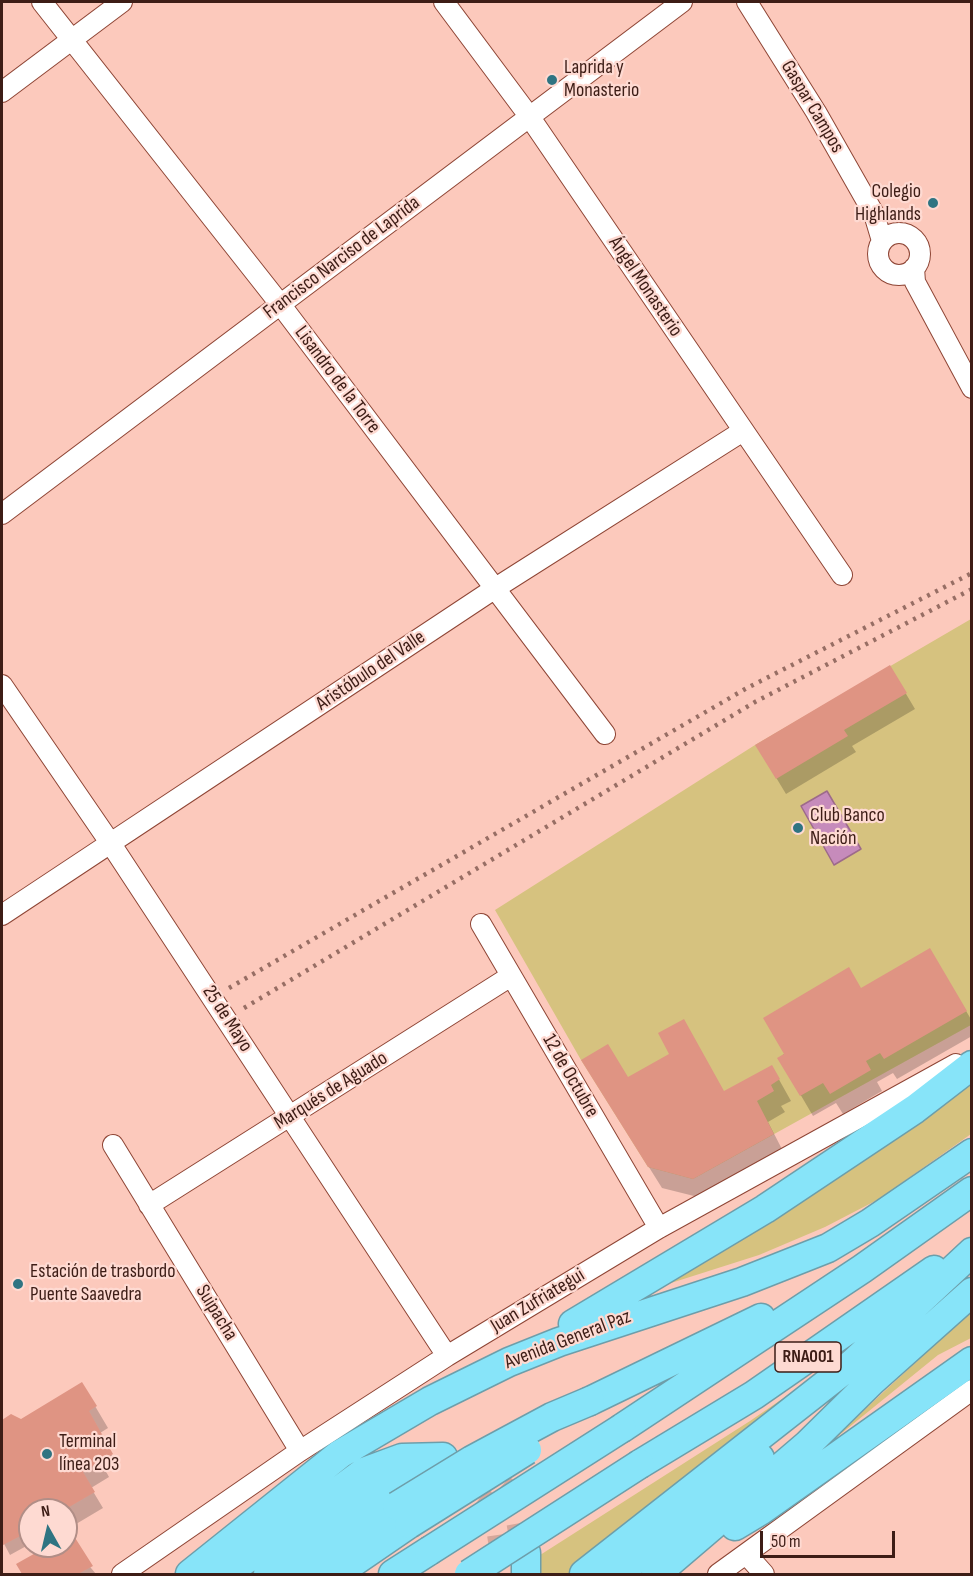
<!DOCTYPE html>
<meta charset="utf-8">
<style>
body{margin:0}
#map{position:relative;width:973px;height:1576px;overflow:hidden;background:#fcc9bc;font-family:"Sofia Sans Condensed",sans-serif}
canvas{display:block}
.frame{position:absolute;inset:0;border:3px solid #3d1d16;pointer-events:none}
.north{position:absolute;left:18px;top:1498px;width:60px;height:60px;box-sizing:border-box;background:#fedad2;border:2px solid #b18e87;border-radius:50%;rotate:352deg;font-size:16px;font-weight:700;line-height:24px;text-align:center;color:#3d1d16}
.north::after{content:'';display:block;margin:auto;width:21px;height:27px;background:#2f7482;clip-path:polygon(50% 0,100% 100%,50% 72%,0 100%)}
.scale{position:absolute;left:760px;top:1531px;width:135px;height:27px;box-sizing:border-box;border:3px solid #3d1d16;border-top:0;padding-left:8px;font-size:18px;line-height:21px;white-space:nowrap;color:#3d1d16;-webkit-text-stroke:4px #fedad2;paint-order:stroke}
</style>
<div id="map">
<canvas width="973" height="1576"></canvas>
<div class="frame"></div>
<div class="north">N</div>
<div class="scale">50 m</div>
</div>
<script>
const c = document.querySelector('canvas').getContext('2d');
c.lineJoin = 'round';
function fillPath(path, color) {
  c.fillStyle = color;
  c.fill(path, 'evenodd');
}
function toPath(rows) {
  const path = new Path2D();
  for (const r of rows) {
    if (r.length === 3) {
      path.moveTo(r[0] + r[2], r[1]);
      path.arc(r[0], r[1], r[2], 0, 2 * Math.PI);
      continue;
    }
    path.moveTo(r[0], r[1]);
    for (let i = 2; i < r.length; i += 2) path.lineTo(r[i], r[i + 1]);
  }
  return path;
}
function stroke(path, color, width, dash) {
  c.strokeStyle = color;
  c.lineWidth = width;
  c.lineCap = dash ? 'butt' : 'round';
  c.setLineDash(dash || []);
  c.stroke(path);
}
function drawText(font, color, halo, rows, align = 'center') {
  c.font = font + ' "Sofia Sans Condensed",sans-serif';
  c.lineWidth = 4.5;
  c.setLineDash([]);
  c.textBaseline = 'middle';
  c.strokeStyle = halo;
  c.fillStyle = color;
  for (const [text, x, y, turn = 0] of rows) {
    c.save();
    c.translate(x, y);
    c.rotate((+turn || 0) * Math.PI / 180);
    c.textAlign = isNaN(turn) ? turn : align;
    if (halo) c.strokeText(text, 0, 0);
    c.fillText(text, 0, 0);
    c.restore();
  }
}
fillPath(toPath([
 [971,619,971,1025,693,1179,648,1167,581,1060,495,910,755,745],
 [971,1078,971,1134,879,1199,825,1227,759,1255,649,1290],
 [971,1311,971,1338,938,1355,821,1450],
 [801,1386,803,1388,568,1574,536,1574,537,1557,750,1421]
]), '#d6c27f');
const water = toPath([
 [827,791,861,849,834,865,801,806,827,791]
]);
fillPath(water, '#c68bbb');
stroke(water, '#9d6a8a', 1.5);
fillPath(toPath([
 [890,667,915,709,852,746,856,752,786,794,757,746],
 [930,950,972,1021,972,1036,897,1079,893,1073,877,1082,882,1091,843,1114,836,1103,813,1116,779,1058,861,990],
 [772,1067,791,1101,781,1106,785,1112,768,1122,785,1155,706,1199,662,1188,595,1081,627,1079,724,1093],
 [82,1384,108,1428,100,1433,114,1459,103,1466,109,1477,91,1488,103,1508,66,1530,66,1510,30,1510,30,1544,10,1555,2,1540,2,1422,12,1416,22,1421],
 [66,1538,96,1574,23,1574,18,1565,51,1546,66,1546]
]), '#0003');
fillPath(toPath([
 [890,665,907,693,844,730,848,736,776,779,755,745],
 [930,948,967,1011,884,1059,880,1053,866,1061,871,1070,830,1094,823,1083,800,1096,777,1058,784,1054,763,1018,849,967,861,988],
 [684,1019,724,1091,772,1065,780,1079,771,1085,774,1091,757,1101,774,1134,693,1179,648,1167,581,1060,608,1044,628,1077,669,1054,658,1033],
 [82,1382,97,1406,89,1411,113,1454,83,1472,95,1492,64,1510,30,1510,30,1531,3,1545,2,1420,11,1414,21,1419],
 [72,1533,93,1566,78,1574,22,1574,16,1564,48,1546,66,1546,66,1536]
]), '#df9483');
stroke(toPath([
 [466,1464,486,1474,509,1495,519,1515,526,1553],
 [441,1482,464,1489,480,1500,488,1510,501,1534,506,1568]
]), '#d6a79b', 28, [28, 14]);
const minor = toPath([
 [42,2,280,304,605,734],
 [444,2,529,116,842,575],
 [747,2,816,112,874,214,882,241],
 [2,92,122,2],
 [899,254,21],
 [914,268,915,282,972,388],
 [2,514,682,2],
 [2,685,111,844,447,1356],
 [2,915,494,589,743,431],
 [481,924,659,1228],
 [113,1145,300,1451],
 [149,1205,511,976],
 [747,1555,764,1574],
 [122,1574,300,1451,447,1356,659,1228,956,1064],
 [718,1574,972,1390]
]);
const highway = toPath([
 [573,1324,765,1209,915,1109,972,1065],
 [590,1401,761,1318],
 [622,1428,862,1269,972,1191],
 [640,1464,754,1395,934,1270],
 [735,1526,760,1511,972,1361],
 [190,1574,340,1454,430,1401,509,1362,559,1342,742,1282,828,1248,870,1223,972,1153],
 [226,1574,364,1472,402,1458,443,1457],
 [268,1574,366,1496,395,1484,415,1480],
 [302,1574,397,1506],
 [336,1574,409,1524],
 [393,1574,429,1551],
 [526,1574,526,1553],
 [584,1574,853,1363,972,1252],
 [618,1574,760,1458],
 [656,1574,807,1445,872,1381,972,1292]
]);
stroke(minor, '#8e4535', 22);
stroke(highway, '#6d9eaa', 31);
stroke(minor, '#fff', 20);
stroke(highway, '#87e4f9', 28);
stroke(toPath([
 [229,988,747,688,972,573],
 [244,1008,755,702,972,589]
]), '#976e64', 4.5, [3, 6]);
const highwayBridge = toPath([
 [397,1506,472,1460,552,1417,590,1401],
 [409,1524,527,1450],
 [429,1551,622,1428],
 [469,1574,640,1464]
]);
stroke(highwayBridge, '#6d9eaa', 31, []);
stroke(highwayBridge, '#87e4f9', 28);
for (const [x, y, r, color] of [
 [552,80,6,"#2f7482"],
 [933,203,6,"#2f7482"],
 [798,828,6,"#2f7482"],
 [18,1284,6,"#2f7482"],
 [47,1454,6,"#2f7482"]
]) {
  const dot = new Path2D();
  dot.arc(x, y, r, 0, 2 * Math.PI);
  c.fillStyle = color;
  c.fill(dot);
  stroke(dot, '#fedad2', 2);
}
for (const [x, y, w] of [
 [808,1357,66]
]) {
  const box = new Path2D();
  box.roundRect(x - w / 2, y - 15, w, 30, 4.5);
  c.fillStyle = '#fedad2';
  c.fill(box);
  stroke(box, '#3d1d16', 1.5);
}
drawText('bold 18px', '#3d1d16', null, [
 ["RNA001",808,1357]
]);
drawText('20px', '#3d1d16', '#fedad2', [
 ["Laprida y",564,68],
 ["Monasterio",564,91],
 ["Colegio",921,192,"right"],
 ["Highlands",921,215,"right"],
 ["Club Banco",810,816],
 ["Nación",810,839],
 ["Estación de trasbordo",30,1272],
 ["Puente Saavedra",30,1295],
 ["Terminal",59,1442],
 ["línea 203",59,1465]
], 'left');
drawText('20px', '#3d1d16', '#fedad2', [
 ["Gaspar Campos",812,107,59],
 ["Francisco Narciso de Laprida",342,258,-37],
 ["Ángel Monasterio",645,287,56],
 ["Lisandro de la Torre",337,380,53],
 ["Aristóbulo del Valle",371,671,-34],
 ["25 de Mayo",227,1019,57],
 ["12 de Octubre",570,1076,60],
 ["Marqués de Aguado",331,1091,-32],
 ["Juan Zufriategui",538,1301,-31],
 ["Suipacha",216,1313,58],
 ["Avenida General Paz",568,1340,-21]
]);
</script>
